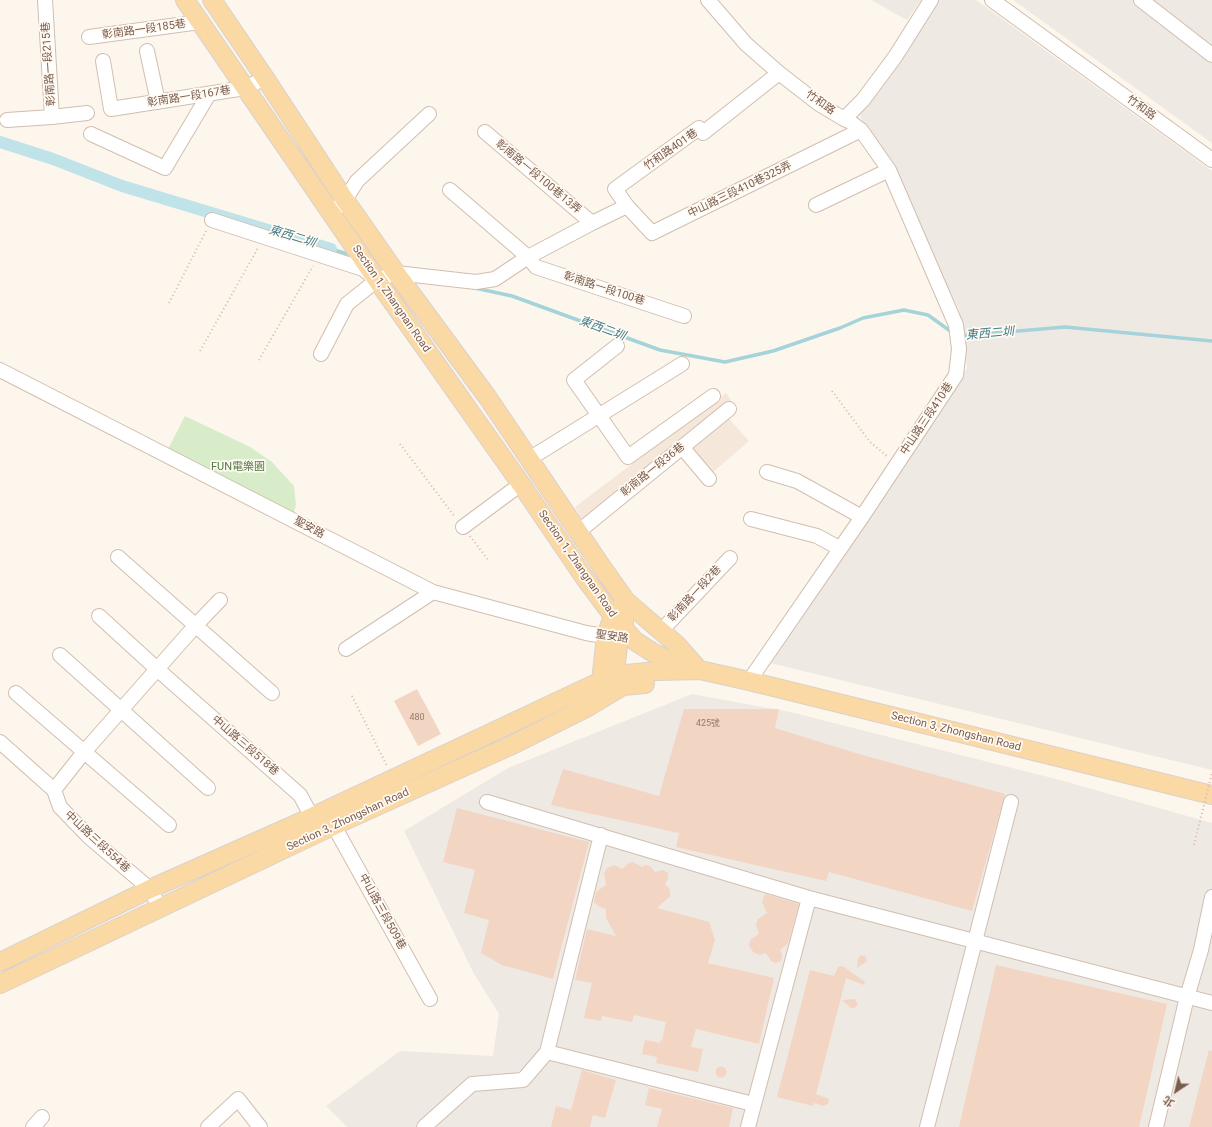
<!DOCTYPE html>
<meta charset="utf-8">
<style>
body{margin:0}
#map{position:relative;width:1212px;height:1127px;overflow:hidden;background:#fdf6ec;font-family:Roboto,"Noto Sans TC",sans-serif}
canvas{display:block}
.north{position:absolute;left:1156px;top:1071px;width:40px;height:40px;-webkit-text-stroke:3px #fffaf3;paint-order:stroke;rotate:215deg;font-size:11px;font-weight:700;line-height:16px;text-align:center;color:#7a5c4d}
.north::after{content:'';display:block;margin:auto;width:14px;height:18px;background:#7a5c4d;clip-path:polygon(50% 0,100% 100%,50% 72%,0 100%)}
</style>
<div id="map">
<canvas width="1212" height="1127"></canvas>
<div class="north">北</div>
</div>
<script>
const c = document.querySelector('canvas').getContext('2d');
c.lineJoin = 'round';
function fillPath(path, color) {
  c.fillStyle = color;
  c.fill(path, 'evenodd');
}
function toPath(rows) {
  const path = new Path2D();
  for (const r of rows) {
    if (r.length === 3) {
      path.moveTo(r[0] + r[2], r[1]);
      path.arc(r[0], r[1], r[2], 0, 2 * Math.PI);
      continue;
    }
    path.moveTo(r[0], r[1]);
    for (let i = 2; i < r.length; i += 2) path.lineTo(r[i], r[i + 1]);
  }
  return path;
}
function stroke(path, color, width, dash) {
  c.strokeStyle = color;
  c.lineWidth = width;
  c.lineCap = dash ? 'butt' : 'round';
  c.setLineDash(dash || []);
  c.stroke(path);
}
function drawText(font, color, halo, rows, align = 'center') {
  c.font = font + ' Roboto,"Noto Sans TC",sans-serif';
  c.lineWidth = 3.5;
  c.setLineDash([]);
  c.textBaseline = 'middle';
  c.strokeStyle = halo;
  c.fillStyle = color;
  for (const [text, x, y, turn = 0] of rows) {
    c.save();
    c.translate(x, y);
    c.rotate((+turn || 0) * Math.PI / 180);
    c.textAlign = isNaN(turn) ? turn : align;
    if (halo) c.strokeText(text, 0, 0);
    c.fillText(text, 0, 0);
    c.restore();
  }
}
fillPath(toPath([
 [726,393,734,405,723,412,749,441,710,475,679,444,584,523,575,507]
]), '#f5e8da');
fillPath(toPath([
 [871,0,921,0,907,20],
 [931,0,976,0,1212,171,1212,770,766,662,904,467,967,368,959,309,857,110],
 [1013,0,1212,0,1212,143],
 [692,694,790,712,1060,780,1212,823,1212,1127,347,1127,326,1106,400,1051,493,1056,499,1014,473,972,404,831,508,768]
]), '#efe9e4');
fillPath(toPath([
 [185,416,250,447,272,462,294,486,296,505,292,520,165,455]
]), '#d8ecc9');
stroke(toPath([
 [331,249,351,255],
 [475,288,512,296,660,350,725,362,773,351,840,328,863,318,904,310,928,315,953,333],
 [960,336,1065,327,1212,341]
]), '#a5d3da', 3.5);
stroke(toPath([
 [0,142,53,159,122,186,331,249]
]), '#bfe3e8', 12);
fillPath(toPath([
 [417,689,441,734,418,746,394,701],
 [684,709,779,709,775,728,859,754,1005,794,972,911,829,872,826,881,676,847,679,833,551,805,563,769,659,796],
 [457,808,589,842,553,979,502,965,481,953,489,920,464,913,475,870,443,862],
 [633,862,642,867,645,865,650,866,655,872,663,870,668,873,668,879,665,884,670,890,670,896,657,908,709,922,715,940,708,963,774,978,759,1044,696,1029,691,1047,703,1049,698,1072,656,1063,657,1057,642,1054,645,1040,660,1043,660,1040,662,1041,666,1022,634,1015,632,1022,602,1016,601,1021,584,1018,592,983,575,980,587,929,616,936,606,918,606,909,598,906,594,902,596,892,606,885,604,873,607,868,614,865,622,869,629,863],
 [765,894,799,904,788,943,780,950,782,955,782,959,779,962,775,963,771,961,766,953,760,955,754,953,749,946,750,940,759,934,756,925,758,919,767,913,762,902],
 [861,955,865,956,867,961,857,968,858,958],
 [996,965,1167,1004,1139,1127,959,1127],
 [841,966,844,967,865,982,864,985,846,978,816,1094,829,1099,828,1104,823,1106,814,1103,813,1106,777,1097,810,970,834,976,838,967],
 [855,999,858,1005,854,1008,851,1008,842,1000],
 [1209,1050,1212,1051,1212,1127,1189,1127],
 [721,1072,5.5],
 [582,1070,616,1080,605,1118,593,1115,590,1127,551,1127,556,1106,571,1110],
 [649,1088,733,1108,729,1127,657,1127,662,1109,645,1105]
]), '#f3d5c3');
const minor = toPath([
 [45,0,52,117,87,113],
 [708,0,746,44,779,73,819,104,844,119,849,121,861,130,889,170,956,325,959,349,956,375,862,517,749,681],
 [992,0,1212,160],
 [1141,0,1212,55],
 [89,37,200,22],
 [147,51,158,102],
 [103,61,111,109,245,88,265,78],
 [779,73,703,133,699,128,615,189,627,206,652,233,861,130],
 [844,119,863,100,895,57,931,0],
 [7,120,52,117],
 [485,132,592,223],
 [91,134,165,168,209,94],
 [450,190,528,257,536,267,684,316],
 [816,205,889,170],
 [331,214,345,200,357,181,429,114],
 [212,220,363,269,373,277],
 [617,346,574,380,628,457,713,396],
 [321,354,347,304,377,280,396,273,476,282,495,279,528,257,592,223,627,206],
 [0,370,433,592,586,633,616,638],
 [682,447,709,479],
 [529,459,682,364],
 [767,472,797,481,862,517],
 [751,519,817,536,839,548],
 [463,527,521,484],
 [578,532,729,409],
 [118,557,272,693],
 [99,616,157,669,300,795,312,817,318,824],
 [661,631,730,558],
 [346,649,433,592],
 [60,655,208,788],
 [16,693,169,825],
 [0,742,54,790,60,807,89,837,150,889,160,908],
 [54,790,84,752,196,625,220,600],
 [487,802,809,898,1212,1003],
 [334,826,430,999],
 [601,835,547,1052,753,1104],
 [33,1127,42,1117],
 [208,1127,238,1099,260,1127],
 [424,1127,472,1084,523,1080,547,1052],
 [748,1127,809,898],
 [927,1127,1011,802],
 [1156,1127,1187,997,1201,950,1212,897]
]);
const major = toPath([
 [185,0,377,280,521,484,584,577,613,616,635,641,652,652,668,660,688,666],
 [212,0,265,78,345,200,396,273,488,398,604,570,626,601,676,644,699,670],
 [622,685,616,675,616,663,619,638,624,628,624,618],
 [606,689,601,681,606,636,613,616,619,609],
 [0,962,150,889,312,817,601,681,616,675,657,671,700,670,749,681,1212,795],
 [0,984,324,830,510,746,588,707,623,686,645,684]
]);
stroke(minor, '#d1beb0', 16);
stroke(major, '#dad1cd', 20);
stroke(toPath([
 [169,303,206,231],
 [200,351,258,248],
 [259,360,313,266],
 [832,391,870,442,888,457],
 [400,444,455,517],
 [470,536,489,561],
 [352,696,387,766]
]), '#d9b8a5', 2, [1, 3]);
stroke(minor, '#fff', 14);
stroke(major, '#fbd9a5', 18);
stroke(toPath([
 [1194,845,1212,773]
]), '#d9b8a5', 2, [1, 3]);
drawText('9px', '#987a6a', null, [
 ["480",417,718],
 ["425號",708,724]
]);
drawText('11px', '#7a5c4d', '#fffaf3', [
 ["彰南路一段185巷",144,30,-8],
 ["彰南路一段215巷",49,64,-94],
 ["彰南路一段167巷",189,97,-9],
 ["竹和路",820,103,35],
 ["竹和路",1141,108,36],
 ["竹和路401巷",671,150,-35],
 ["彰南路一段100巷13弄",538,177,40],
 ["中山路三段410巷325弄",740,190,-26],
 ["彰南路一段100巷",604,289,18],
 ["Section 1, Zhangnan Road",391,299,55],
 ["中山路三段410巷",927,419,-56],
 ["彰南路一段36巷",653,470,-39],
 ["聖安路",309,528,28],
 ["Section 1, Zhangnan Road",577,564,55],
 ["彰南路一段2巷",695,594,-47],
 ["聖安路",612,637,9],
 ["Section 3, Zhongshan Road",956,732,14],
 ["中山路三段518巷",245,746,41],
 ["Section 3, Zhongshan Road",348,820,-25],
 ["中山路三段554巷",97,842,43],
 ["中山路三段509巷",382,912,61]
]);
drawText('11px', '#537a41', '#fffaf3', [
 ["FUN電樂園",238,467]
]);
drawText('italic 12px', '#437c86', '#fffaf3', [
 ["東西二圳",292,237,17],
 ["東西二圳",602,329,20],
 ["東西二圳",990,334,-5]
]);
</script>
